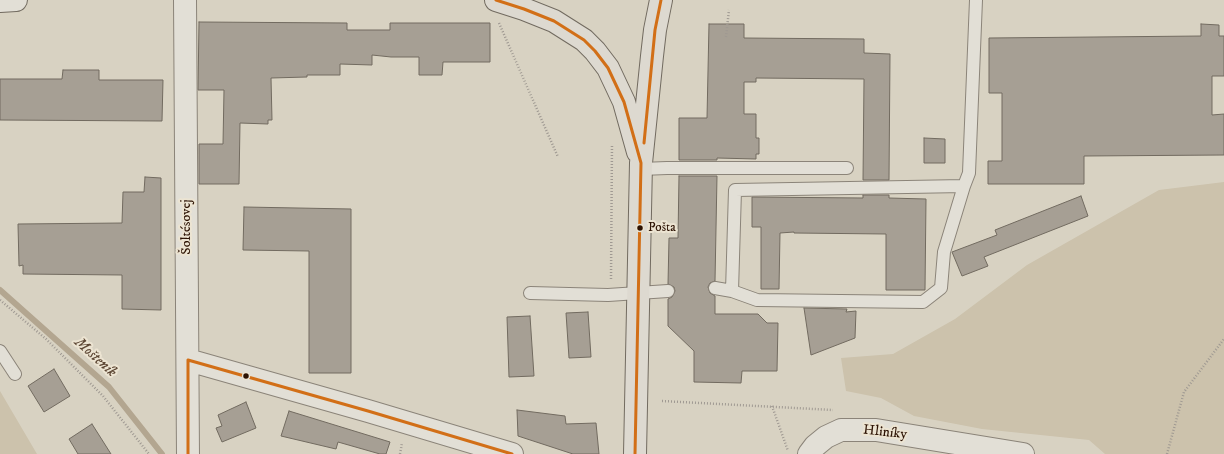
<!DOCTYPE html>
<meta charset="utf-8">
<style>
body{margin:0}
canvas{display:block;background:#d8d2c2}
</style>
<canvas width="1224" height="454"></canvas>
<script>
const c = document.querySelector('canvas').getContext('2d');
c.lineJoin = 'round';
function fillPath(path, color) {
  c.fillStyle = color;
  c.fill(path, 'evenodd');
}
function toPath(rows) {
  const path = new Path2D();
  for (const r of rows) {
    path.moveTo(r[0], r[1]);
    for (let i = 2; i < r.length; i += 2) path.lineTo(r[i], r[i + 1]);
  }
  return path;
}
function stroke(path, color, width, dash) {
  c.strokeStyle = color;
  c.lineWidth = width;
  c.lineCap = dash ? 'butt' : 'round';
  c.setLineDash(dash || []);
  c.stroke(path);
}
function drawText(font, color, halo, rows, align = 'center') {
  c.font = font + ' "IM FELL DW Pica",serif';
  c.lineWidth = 4;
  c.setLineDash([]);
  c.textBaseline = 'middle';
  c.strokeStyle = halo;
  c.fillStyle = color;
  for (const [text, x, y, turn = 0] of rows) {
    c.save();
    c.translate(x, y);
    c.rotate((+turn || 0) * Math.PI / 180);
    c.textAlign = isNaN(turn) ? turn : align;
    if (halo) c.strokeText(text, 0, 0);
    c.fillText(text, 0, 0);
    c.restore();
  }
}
fillPath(toPath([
 [1224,182,1224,454,1105,454,1089,440,982,429,914,416,881,398,846,391,841,358,893,354,955,319,1027,265,1159,190],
 [0,391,37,454,0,454]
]), '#ccc2ac');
stroke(toPath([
 [0,290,109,387,162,454]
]), '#b3a690', 6);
const building = toPath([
 [199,22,347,23,347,30,390,30,390,23,490,23,490,62,443,62,442,75,419,75,419,57,391,57,372,55,372,65,340,64,340,75,307,75,307,77,271,78,272,120,268,120,268,124,240,123,239,184,199,184,199,144,223,144,224,90,198,90,199,22],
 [709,24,744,24,744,38,864,39,864,53,890,54,889,180,863,180,864,79,756,78,756,82,744,82,744,114,756,114,756,138,759,138,759,154,756,154,756,159,717,158,717,160,679,160,679,118,707,118,709,24],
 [1201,24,1219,25,1219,36,1224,36,1224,76,1212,76,1212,115,1224,114,1224,155,1084,156,1084,184,988,184,988,161,1002,161,1002,93,989,93,989,38,1201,36,1201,24],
 [63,70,99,70,99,80,163,80,162,121,0,120,0,79,62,79,63,70],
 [924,138,945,139,945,163,924,163,924,138],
 [679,176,717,176,715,281,710,283,708,287,710,293,715,296,715,314,758,314,767,323,778,323,777,371,742,371,741,383,694,382,694,351,668,326,668,299,672,297,675,291,674,287,668,284,669,238,678,238,679,176],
 [145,177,161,178,161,310,122,309,122,275,23,274,23,265,19,266,18,224,122,223,123,192,144,192,145,177],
 [863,195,889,195,889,198,926,199,925,290,886,290,886,234,794,233,794,232,780,233,779,289,761,289,761,227,752,227,752,197,863,198,863,195],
 [1081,196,1088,216,984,257,988,266,962,276,952,252,997,235,995,230,1081,196],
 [244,207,351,209,351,373,309,373,309,251,243,250,244,207],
 [804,308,847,309,846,312,856,311,855,338,811,355,804,308],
 [588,312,591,357,569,358,566,313,588,312],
 [530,316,534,376,509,377,507,317,530,316],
 [54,369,70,396,44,412,28,386,54,369],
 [246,402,256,428,222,442,216,428,222,426,218,415,246,402],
 [517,410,565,416,566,424,596,423,599,454,573,454,518,436,517,410],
 [289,411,390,442,386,454,380,454,338,442,336,449,281,436,289,411],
 [92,424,111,454,78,454,69,439,92,424]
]);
fillPath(building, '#a69f94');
stroke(building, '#726b60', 1);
const lane = toPath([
 [641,169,667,168,847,168],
 [964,186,735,190,732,291,757,300,923,302,941,288,944,252,964,186,969,173,976,0],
 [715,288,732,291],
 [530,293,608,295,668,291],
 [0,351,15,374]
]);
const street = toPath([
 [185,0,188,454],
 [188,360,368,411,512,454],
 [809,454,815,446,826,437,841,430,876,430,1023,454]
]);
const secondary = toPath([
 [0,1,16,0]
]);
const primary = toPath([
 [496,0,524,9,554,21,584,40,595,51,608,68,624,102,638,152],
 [635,454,641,163,652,56,655,30,661,0]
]);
stroke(lane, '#8b8479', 14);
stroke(street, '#8b8479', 24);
stroke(secondary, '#726b60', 24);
stroke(primary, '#726b60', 24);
stroke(toPath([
 [499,23,558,157],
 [726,37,729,10],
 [611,279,612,144],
 [0,300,46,339,103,396,149,454],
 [662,401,833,410],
 [772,406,788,451],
 [400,454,402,443],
 [1167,454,1184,392,1224,339]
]), '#9f9992', 2.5, [1, 2]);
stroke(lane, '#e2dfd6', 12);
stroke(street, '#e2dfd6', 22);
stroke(secondary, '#e2dfd6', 22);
stroke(primary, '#ddd9d0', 22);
stroke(toPath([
 [496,0,524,9,554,21,584,40,595,51,608,68,624,102,641,163,635,454],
 [644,143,655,30,661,0],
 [188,360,368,411,512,454],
 [188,360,188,454]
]), '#d26f17', 3);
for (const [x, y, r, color] of [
 [640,228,3.5,"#2c1203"],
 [246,376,3.5,"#2c1203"]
]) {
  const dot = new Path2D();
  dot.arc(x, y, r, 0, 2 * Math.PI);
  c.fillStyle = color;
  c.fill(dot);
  stroke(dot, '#ece4d2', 1.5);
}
drawText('13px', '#2c1203', '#ece4d2', [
 ["Pošta",648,228]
], 'left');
drawText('14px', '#2c1203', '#ece4d2', [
 ["Šoltésovej",187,227,-90],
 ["Hliníky",885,433,6]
]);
drawText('italic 15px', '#5c4633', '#ece4d2', [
 ["Mošteník",95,358,42]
]);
</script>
